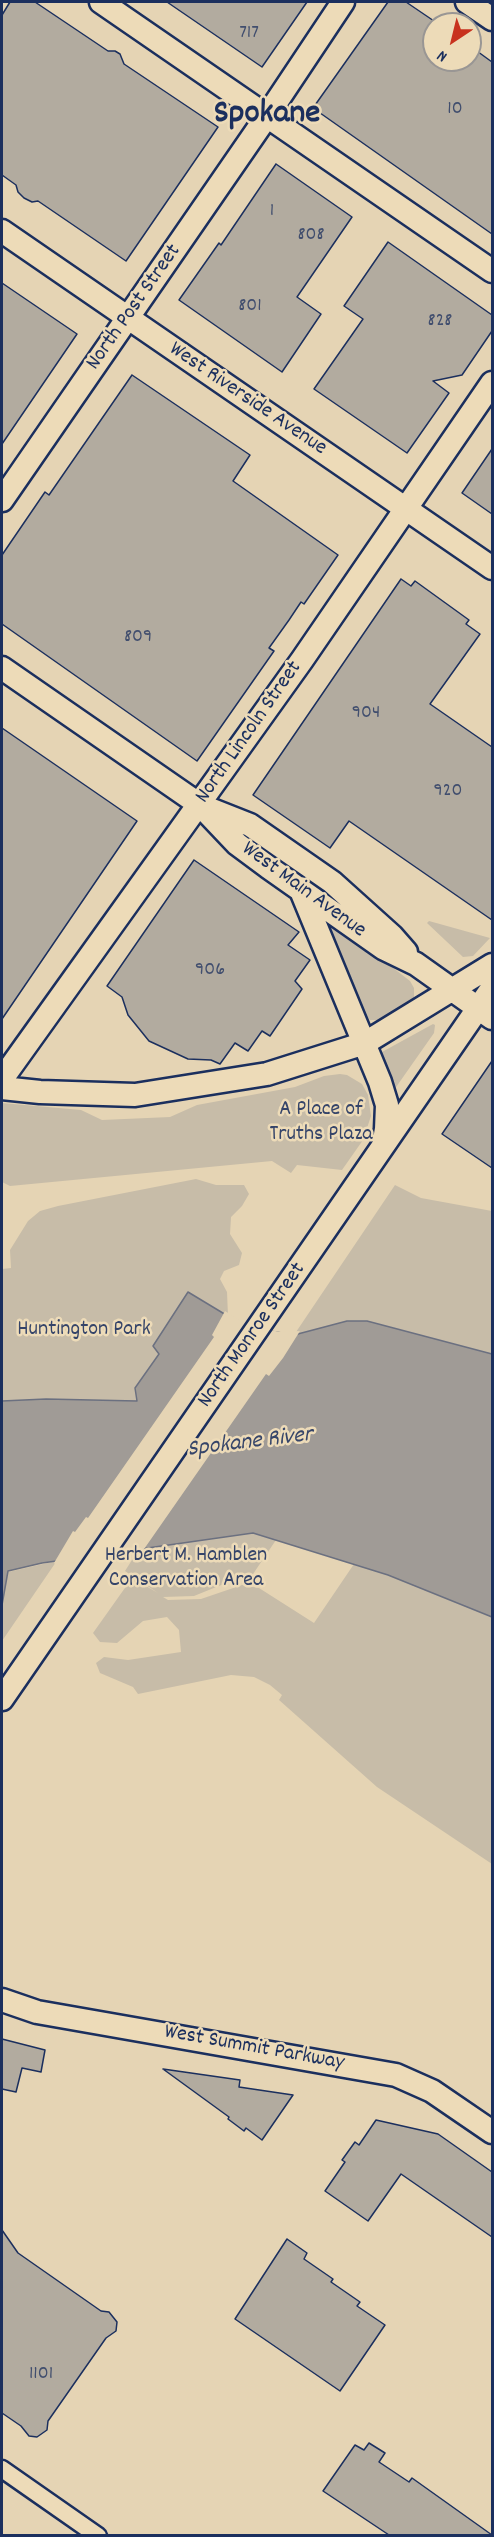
<!DOCTYPE html>
<style>
body{margin:0}
#map{position:relative;width:494px;height:2537px;overflow:hidden;background:#e5d4b4;font-family:Dekko,sans-serif}
canvas{display:block}
.frame{position:absolute;inset:0;border:3px solid #1b2f5e;pointer-events:none}
.north{position:absolute;left:422px;top:12px;width:60px;height:60px;box-sizing:border-box;background:#eddbb8;border:2px solid #999694;border-radius:50%;rotate:215deg;font-size:16px;font-weight:700;line-height:24px;text-align:center;color:#1b2f5e}
.north::after{content:'';display:block;margin:auto;width:21px;height:27px;background:#c8321e;clip-path:polygon(50% 0,100% 100%,50% 72%,0 100%)}
</style>
<div id="map">
<canvas width="494" height="2537"></canvas>
<div class="frame"></div>
<div class="north">N</div>
</div>
<script>
const c = document.querySelector('canvas').getContext('2d');
c.lineJoin = 'round';
function fillPath(path, color) {
  c.fillStyle = color;
  c.fill(path, 'evenodd');
}
function toPath(rows) {
  const path = new Path2D();
  for (const r of rows) {
    path.moveTo(r[0], r[1]);
    for (let i = 2; i < r.length; i += 2) path.lineTo(r[i], r[i + 1]);
  }
  return path;
}
function stroke(path, color, width, dash) {
  c.strokeStyle = color;
  c.lineWidth = width;
  c.lineCap = dash ? 'butt' : 'round';
  c.setLineDash(dash || []);
  c.stroke(path);
}
function drawText(font, color, halo, rows, align = 'center') {
  c.font = font + ' Dekko,sans-serif';
  c.lineWidth = 5;
  c.setLineDash([]);
  c.textBaseline = 'middle';
  c.strokeStyle = halo;
  c.fillStyle = color;
  for (const [text, x, y, turn = 0] of rows) {
    c.save();
    c.translate(x, y);
    c.rotate((+turn || 0) * Math.PI / 180);
    c.textAlign = isNaN(turn) ? turn : align;
    if (halo) c.strokeText(text, 0, 0);
    c.fillText(text, 0, 0);
    c.restore();
  }
}
fillPath(toPath([
 [429,921,490,938,473,956,463,957,427,923],
 [331,922,334,922,410,981,414,988,414,1000,385,1020,370,1020,365,1015,329,926],
 [433,1024,435,1025,434,1033,394,1090,381,1056,382,1052],
 [340,1074,347,1075,362,1084,368,1095,371,1116,363,1140,342,1170,297,1165,291,1173,272,1161,10,1186,2,1182,2,1103,81,1110,102,1120,170,1117,197,1105,295,1087,324,1076],
 [196,1179,216,1185,244,1185,249,1194,242,1206,231,1217,230,1234,242,1253,239,1265,224,1271,220,1279,227,1292,228,1316,188,1292,159,1354,135,1388,137,1401,46,1399,2,1401,2,1269,11,1268,10,1250,28,1221,40,1211,58,1206],
 [395,1185,421,1198,492,1211,492,1354,367,1321,347,1321,294,1335],
 [253,1533,276,1540,251,1577,241,1577,194,1596,163,1597,168,1600,201,1599,242,1585,259,1588,314,1623,354,1564,388,1575,492,1617,492,1864,377,1787,279,1700,282,1695,270,1685,254,1677,231,1675,138,1694,133,1687,100,1673,96,1663,104,1657,128,1660,181,1652,179,1630,167,1617,143,1621,117,1643,100,1642,93,1633,132,1578,158,1593,125,1571,139,1549],
 [56,1561,56,1562,2,1641,2,1605,8,1572]
]), '#c7bca8');
const water = toPath([
 [188,1292,246,1327,294,1335,347,1321,367,1321,492,1354,492,1617,388,1575,253,1533,42,1563,8,1571,2,1605,2,1401,46,1399,137,1401,135,1388,159,1354,153,1346,188,1292]
]);
fillPath(water, '#a09b96');
stroke(water, '#6b7080', 1.5);
fillPath(toPath([
 [225,1311,247,1325,280,1332,300,1331,283,1358,269,1376,266,1374,142,1552,56,1565,54,1563,73,1531,75,1532,86,1517,88,1518,214,1337,212,1335]
]), '#e5d4b4');
const building = toPath([
 [10,2,35,2,108,51,115,51,120,54,124,64,218,127,126,261,38,201,32,202,24,198,18,192,16,185,2,175,2,15,10,2],
 [167,2,307,2,262,67,167,2],
 [388,2,406,2,434,21,434,60,470,60,470,46,492,62,492,234,313,108,388,2],
 [276,164,352,217,297,297,321,314,282,372,179,300,219,243,221,245,276,164],
 [388,242,492,315,492,331,462,375,433,381,449,393,407,453,314,389,363,319,344,306,388,242],
 [2,283,77,334,2,444,2,283],
 [132,375,250,455,233,481,338,555,304,604,301,602,289,620,269,648,274,651,197,761,2,624,2,555,45,492,49,495,132,375],
 [492,449,492,514,462,493,492,449],
 [401,579,411,586,415,581,469,620,466,624,480,634,430,704,492,747,492,920,349,821,330,848,253,795,401,579],
 [2,728,137,821,2,1019,2,728],
 [194,860,299,932,288,945,310,960,295,981,302,989,270,1036,262,1031,248,1051,235,1043,220,1064,211,1060,188,1059,149,1041,128,1015,122,997,107,986,194,860],
 [492,1061,492,1168,442,1134,492,1061],
 [2,2039,45,2050,41,2072,22,2068,16,2092,2,2089,2,2039],
 [163,2069,240,2080,239,2087,293,2095,262,2140,246,2128,244,2131,228,2119,229,2117,163,2069],
 [376,2120,438,2134,492,2172,492,2237,401,2174,368,2221,325,2191,345,2162,342,2160,355,2142,359,2145,376,2120],
 [2,2230,18,2253,101,2311,109,2312,117,2322,116,2331,106,2338,48,2421,47,2430,37,2437,29,2436,21,2426,2,2413,2,2230],
 [287,2239,307,2253,304,2259,333,2279,331,2282,360,2302,357,2306,385,2325,340,2391,235,2319,287,2239],
 [369,2443,385,2453,379,2462,409,2482,412,2478,492,2535,389,2535,323,2491,355,2445,364,2450,369,2443]
]);
fillPath(building, '#b2ab9f');
stroke(building, '#1b2f5e', 1.5);
const street = toPath([
 [2,2469,98,2536]
]);
const secondary = toPath([
 [101,2,492,271],
 [467,2,492,19],
 [2,231,492,568],
 [2,500,267,116,343,2],
 [2,668,200,805,237,844,268,867,383,948,416,964,492,1018],
 [207,808,250,825,332,882,392,936,406,952],
 [300,888,380,1082,387,1105,386,1129,383,1146],
 [2,1079,302,660,492,383],
 [2,1088,40,1092,135,1095,267,1074,365,1043,492,965],
 [2,1699,492,988],
 [2,2000,37,2012,396,2075,432,2091,492,2132]
]);
stroke(street, '#1b2f5e', 21);
stroke(secondary, '#1b2f5e', 27);
stroke(street, '#eddbb8', 16);
stroke(secondary, '#eddbb8', 22);
drawText('20px', '#414e6e', null, [
 ["717",249,34],
 ["10",455,110],
 ["1",272,212],
 ["808",311,236],
 ["801",250,307],
 ["828",440,322],
 ["809",138,638],
 ["904",366,714],
 ["920",448,792],
 ["906",210,971],
 ["1101",41,2375]
]);
drawText('22px', '#1b2f5e', '#eddbb8', [
 ["North Post Street",135,308,-55],
 ["West Riverside Avenue",247,400,34],
 ["North Lincoln Street",250,733,-55],
 ["West Main Avenue",303,891,36],
 ["North Monroe Street",253,1336,-55],
 ["West Summit Parkway",254,2049,10]
]);
drawText('22px', '#354469', '#eddbb8', [
 ["A Place of",321,1111],
 ["Truths Plaza",321,1136],
 ["Huntington Park",84,1331],
 ["Herbert M. Hamblen",186,1557],
 ["Conservation Area",186,1582]
]);
drawText('italic 24px', '#364569', '#eddbb8', [
 ["Spokane River",250,1444,-7]
]);
drawText('bold 34px', '#1b2f5e', '#eddbb8', [
 ["Spokane",267,116]
]);
</script>
